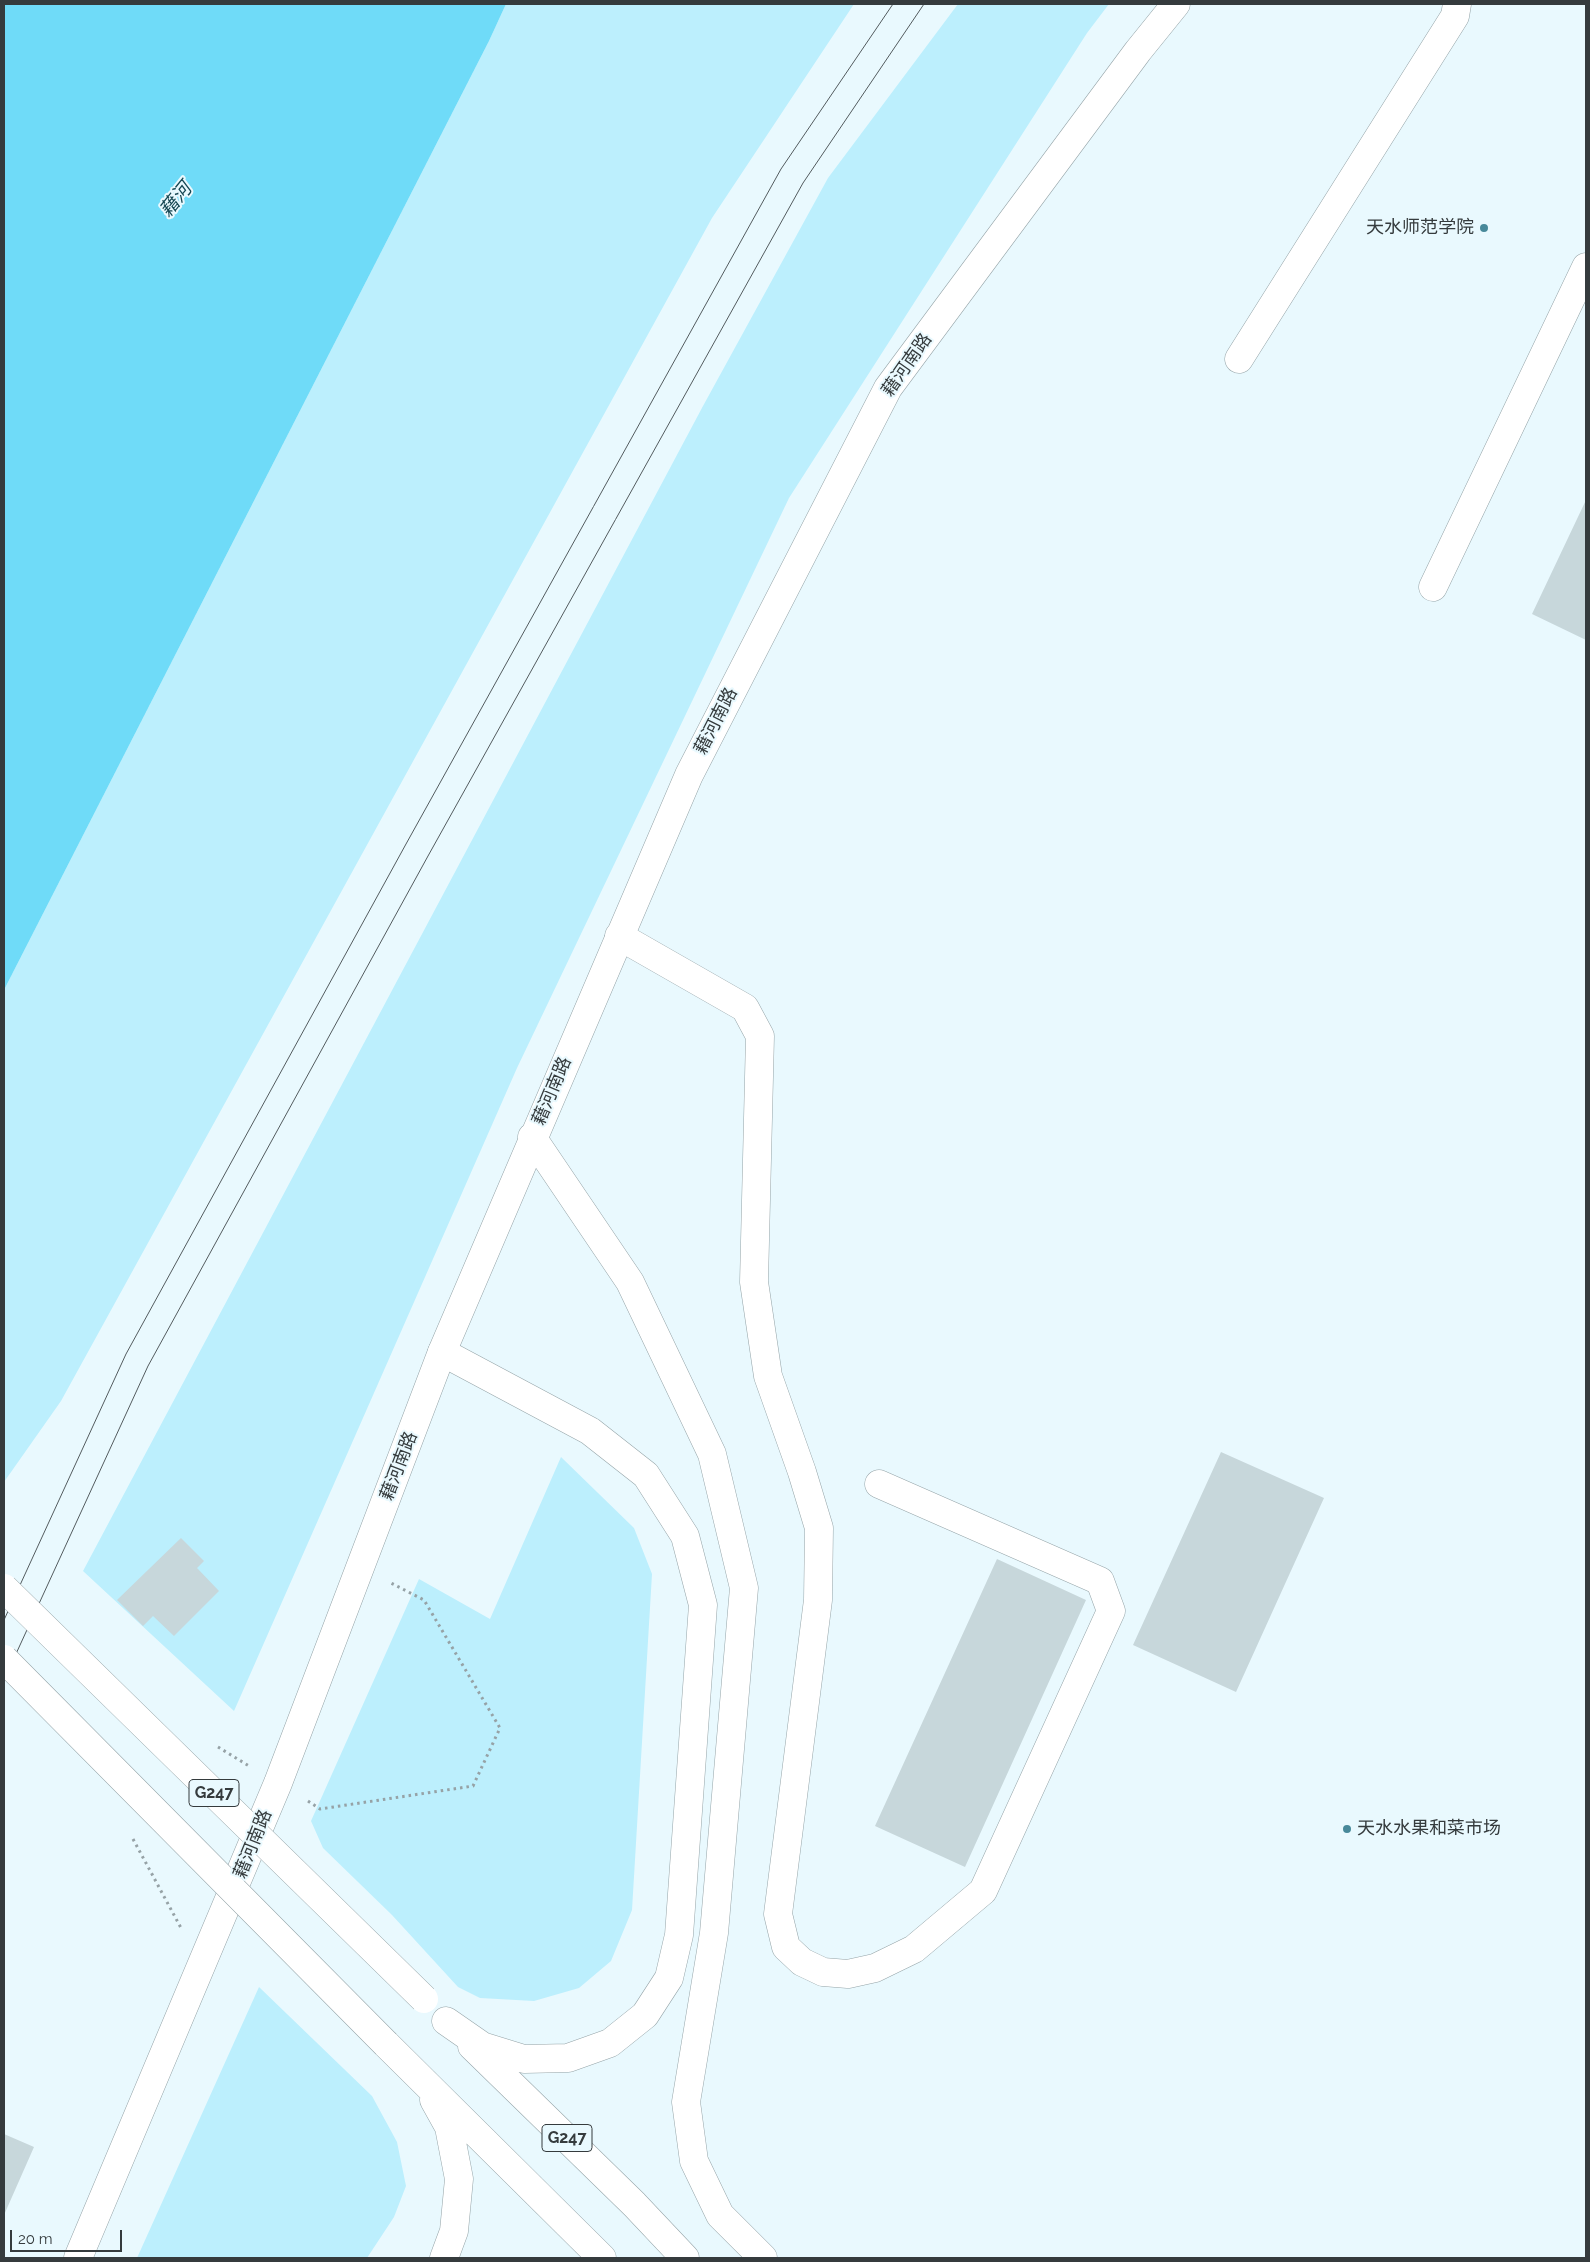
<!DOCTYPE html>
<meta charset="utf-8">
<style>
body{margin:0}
#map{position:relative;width:1590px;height:2262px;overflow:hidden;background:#e9f9fe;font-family:Raleway,sans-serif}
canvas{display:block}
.frame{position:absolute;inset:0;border:5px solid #353b3d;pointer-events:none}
.scale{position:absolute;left:10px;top:2230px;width:112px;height:22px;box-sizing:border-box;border:2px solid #353b3d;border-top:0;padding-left:6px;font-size:15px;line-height:18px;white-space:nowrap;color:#353b3d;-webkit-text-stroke:4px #e9f9fe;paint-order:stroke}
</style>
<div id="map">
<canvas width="1590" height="2262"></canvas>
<div class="frame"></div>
<div class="scale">20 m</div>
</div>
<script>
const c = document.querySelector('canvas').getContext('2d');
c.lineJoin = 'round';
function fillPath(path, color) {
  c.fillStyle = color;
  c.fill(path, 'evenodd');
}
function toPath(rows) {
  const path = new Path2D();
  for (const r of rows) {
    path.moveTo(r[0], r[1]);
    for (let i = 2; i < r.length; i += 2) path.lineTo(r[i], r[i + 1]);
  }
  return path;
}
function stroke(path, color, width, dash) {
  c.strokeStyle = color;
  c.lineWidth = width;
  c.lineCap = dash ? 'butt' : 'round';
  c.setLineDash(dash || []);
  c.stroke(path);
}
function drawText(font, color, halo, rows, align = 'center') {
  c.font = font + ' Raleway,"Noto Sans SC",sans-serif';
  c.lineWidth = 4;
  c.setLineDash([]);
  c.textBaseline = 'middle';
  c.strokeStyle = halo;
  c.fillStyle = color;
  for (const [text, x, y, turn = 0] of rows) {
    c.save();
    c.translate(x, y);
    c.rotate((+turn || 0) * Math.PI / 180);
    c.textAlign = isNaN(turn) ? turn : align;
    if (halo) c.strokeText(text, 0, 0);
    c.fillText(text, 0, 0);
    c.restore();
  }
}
fillPath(toPath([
 [506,4,854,4,712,218,61,1401,4,1482,4,990,489,41],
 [958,4,1109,4,1087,33,789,498,517,1068,234,1711,83,1571,703,406,828,178],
 [561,1457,634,1528,652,1574,632,1910,611,1961,579,1988,534,2001,480,1998,458,1987,392,1915,323,1848,311,1821,419,1579,490,1619],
 [259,1987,372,2096,397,2142,406,2186,394,2217,367,2258,137,2258]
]), '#bceffd');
fillPath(toPath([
 [4,4,506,4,489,41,4,990]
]), '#6fdbf8');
fillPath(toPath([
 [1586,500,1586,640,1532,614],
 [1221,1452,1324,1498,1236,1692,1133,1645],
 [181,1538,204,1561,197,1568,219,1591,174,1636,153,1616,143,1626,117,1600],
 [997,1559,1086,1600,965,1867,875,1826],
 [4,2134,34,2147,4,2215]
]), '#c7d7db');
const minor = toPath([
 [1239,359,1455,16,1457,4],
 [1433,587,1586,267],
 [619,936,745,1008,760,1036,754,1282,768,1376,802,1472,819,1528,818,1600,778,1914,786,1947,802,1962,823,1972,848,1974,875,1968,914,1949,983,1891,1111,1611,1100,1581,879,1484]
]);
const major = toPath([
 [78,2258,278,1783,442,1352,689,775,888,388,1138,51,1176,4]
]);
const highway = toPath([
 [532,1137,630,1282,712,1454,744,1588,714,1933,686,2102,694,2161,720,2215,763,2258],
 [442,1352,590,1431,646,1475,685,1536,703,1605,679,1935,669,1978,645,2015,610,2043,568,2058,524,2059,482,2046,446,2021],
 [386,2044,602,2258],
 [472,2046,634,2204,685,2258],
 [434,2100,449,2127,459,2179,454,2231,444,2258]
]);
stroke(minor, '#95a4a8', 29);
stroke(major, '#95a4a8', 29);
stroke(highway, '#95a4a8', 29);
stroke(toPath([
 [218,1747,249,1766],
 [308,1801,320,1809,473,1786,500,1728,424,1600,389,1582],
 [133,1839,181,1928]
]), '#96a2a6', 3, [2.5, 4]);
stroke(minor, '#fff', 28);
stroke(major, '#fff', 28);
stroke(highway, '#fff', 28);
stroke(toPath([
 [4,1620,126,1354,406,844,781,169,893,4],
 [4,1680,148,1366,428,856,803,183,924,4]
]), '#535b5e', 1);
const highwayBridge = toPath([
 [4,1588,424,1999],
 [4,1659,386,2044]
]);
stroke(highwayBridge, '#95a4a8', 29, []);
stroke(highwayBridge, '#fff', 28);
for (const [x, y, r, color] of [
 [1484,228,5,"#47899a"],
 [1347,1829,5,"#47899a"]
]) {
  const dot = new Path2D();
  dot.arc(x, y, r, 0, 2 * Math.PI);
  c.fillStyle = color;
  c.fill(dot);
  stroke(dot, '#e9f9fe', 2);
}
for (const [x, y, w] of [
 [214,1793,50],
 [567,2138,50]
]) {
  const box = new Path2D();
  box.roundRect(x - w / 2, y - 13.5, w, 27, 4);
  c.fillStyle = '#e9f9fe';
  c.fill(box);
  stroke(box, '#353b3d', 1);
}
drawText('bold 16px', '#353b3d', null, [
 ["G247",214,1793],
 ["G247",567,2138]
]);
drawText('18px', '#353b3d', '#e9f9fe', [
 ["天水师范学院",1474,228],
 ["天水水果和菜市场",1357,1829,"left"]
], 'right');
drawText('18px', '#353b3d', '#e9f9fe', [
 ["藉河南路",907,365,-55],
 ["藉河南路",716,721,-63],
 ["藉河南路",552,1091,-67],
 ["藉河南路",399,1466,-69],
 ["藉河南路",253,1844,-68]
]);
drawText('italic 19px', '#164753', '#e9f9fe', [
 ["藉河",176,200,-51]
]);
</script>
